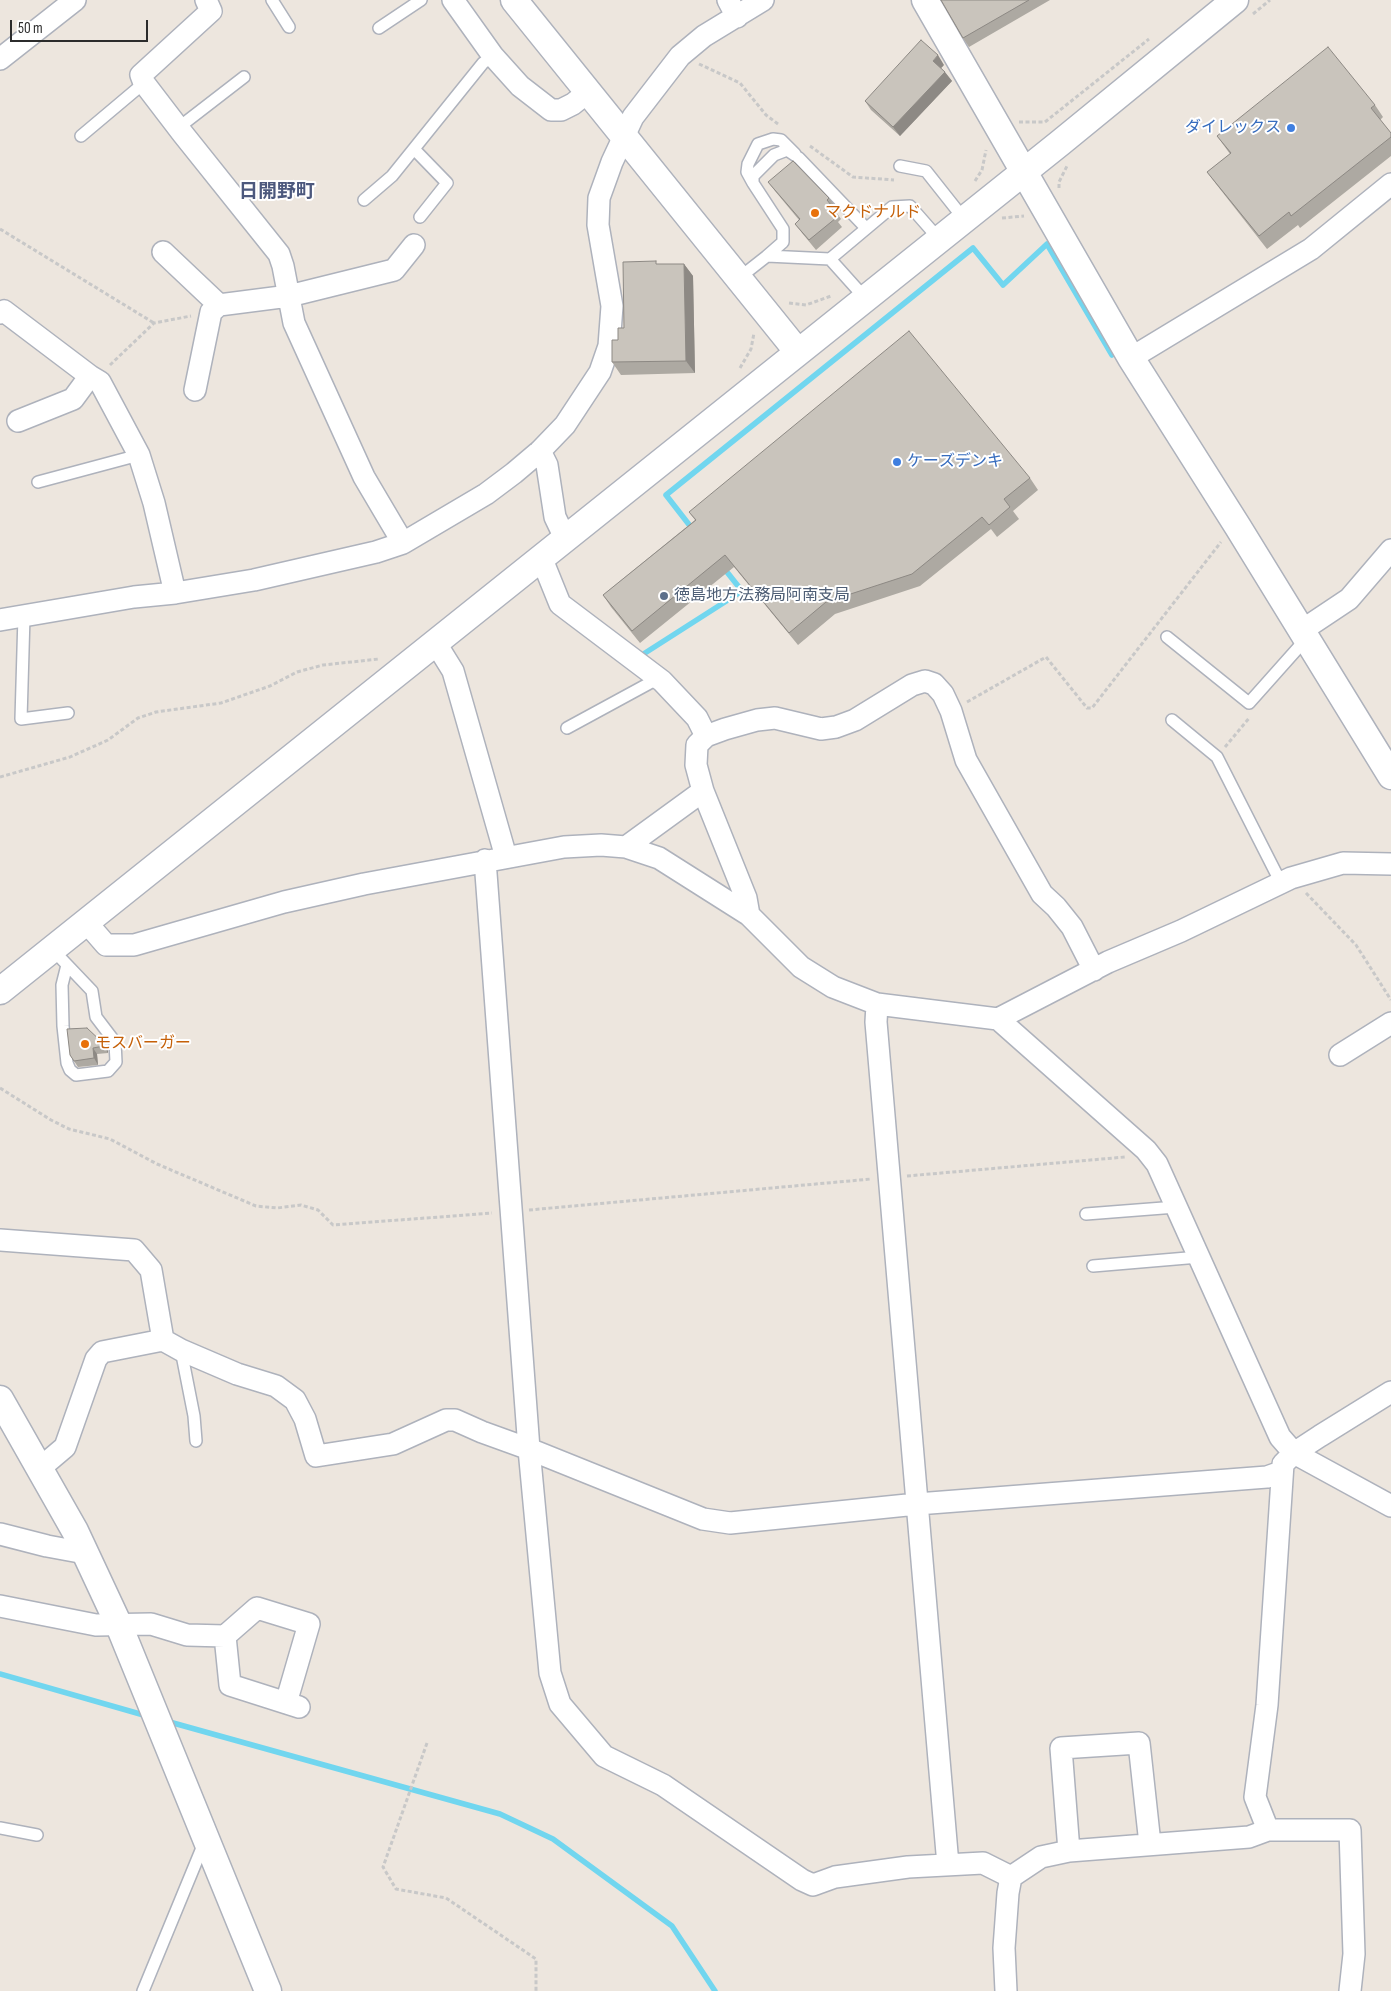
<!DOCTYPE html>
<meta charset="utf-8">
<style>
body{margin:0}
#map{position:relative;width:1391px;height:1991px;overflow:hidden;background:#ede6de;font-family:"Sofia Sans Condensed",sans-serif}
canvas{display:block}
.scale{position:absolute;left:10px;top:20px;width:138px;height:22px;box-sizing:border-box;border:2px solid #2c2c2c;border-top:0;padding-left:6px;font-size:15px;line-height:18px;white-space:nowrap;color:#2c2c2c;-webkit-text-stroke:4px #fff;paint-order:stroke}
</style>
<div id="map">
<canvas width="1391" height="1991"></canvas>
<div class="scale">50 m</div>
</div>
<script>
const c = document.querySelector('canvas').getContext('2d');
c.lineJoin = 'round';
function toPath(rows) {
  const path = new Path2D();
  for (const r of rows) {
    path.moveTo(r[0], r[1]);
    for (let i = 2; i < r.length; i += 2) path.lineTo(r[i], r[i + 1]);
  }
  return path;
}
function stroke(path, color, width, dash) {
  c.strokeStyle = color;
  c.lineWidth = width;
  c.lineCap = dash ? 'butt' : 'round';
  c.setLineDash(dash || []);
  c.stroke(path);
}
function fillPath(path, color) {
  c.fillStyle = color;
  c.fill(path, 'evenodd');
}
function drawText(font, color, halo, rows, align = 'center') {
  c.font = font + ' "Sofia Sans Condensed","Noto Sans JP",sans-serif';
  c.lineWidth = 4;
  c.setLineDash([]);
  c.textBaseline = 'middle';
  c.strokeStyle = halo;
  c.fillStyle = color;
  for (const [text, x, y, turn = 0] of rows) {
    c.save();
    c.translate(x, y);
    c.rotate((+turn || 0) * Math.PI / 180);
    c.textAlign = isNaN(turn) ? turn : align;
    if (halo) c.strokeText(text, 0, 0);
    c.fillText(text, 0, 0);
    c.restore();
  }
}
stroke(toPath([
 [694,531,666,495,973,248,1003,285,1047,244,1112,355],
 [645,653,742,591,723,567],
 [0,1674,147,1716],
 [166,1721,500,1814,553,1839,672,1926,715,1991]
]), '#71d6ef', 5.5);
const service = toPath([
 [272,0,289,27],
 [379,28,421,0],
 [178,128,244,77],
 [81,136,144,83],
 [414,149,447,183,420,217],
 [900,166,926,171,964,219],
 [753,183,747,172,748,164,758,144,773,139,781,140,795,154],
 [364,200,392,176,483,63,493,56],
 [767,256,783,242,783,229,753,183,753,176,774,155,787,150,799,158,866,228],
 [830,259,892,207,910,206,939,239],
 [739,278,767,256,830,259,865,298],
 [38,482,139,455],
 [24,616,21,719,68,713],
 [1167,637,1249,703,1306,639],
 [1172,720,1217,757,1281,883],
 [567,728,659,678],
 [52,949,92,991,96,1017,115,1042,116,1062,108,1071,76,1075,70,1070,67,1063,63,1026,62,985,67,965],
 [1086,1214,1176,1207],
 [1093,1266,1199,1257],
 [181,1350,194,1416,196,1441],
 [0,1828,37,1835],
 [143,1991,204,1843]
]);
const minor = toPath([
 [206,0,211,11,141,75,144,83,183,134,279,254,283,266,294,323,364,477,403,543],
 [453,0,493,56,520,86,551,110,561,110,573,104,588,92],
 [728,0,737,17],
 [0,59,75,0],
 [163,252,219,305,211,312,195,390],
 [219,305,289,296,394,270,414,245],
 [0,313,4,311,90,376],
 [1131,358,1311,249,1391,184],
 [18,421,73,399,90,376,100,382,139,455,154,503,175,593],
 [540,451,547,465,555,517,565,538],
 [541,557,560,604,662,681,697,718,706,736],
 [0,620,134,597,175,593,254,580,376,552,403,543,486,494,514,473,540,451,565,425,600,372,609,346,612,306,598,225,599,198,612,162,633,117,680,56,704,36,763,0],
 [1301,631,1349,599,1391,550],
 [435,642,453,671,506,857],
 [626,847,703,791],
 [485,860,529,1449,550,1673,560,1704,604,1756,663,1785,802,1880,813,1885,835,1877,908,1867,983,1863,1011,1877],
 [749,915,746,898,703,791,696,765,697,745,706,736,725,729,757,720,775,718,821,729,836,727,855,720,912,685,925,681,934,684,943,694,951,711,966,760,1042,894,1056,907,1072,927,1094,970],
 [86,922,106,945,134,945,284,902,364,884,564,847,601,845,626,847,659,858,749,915,801,967,833,987,877,1004,998,1019,1108,962,1181,931,1291,878,1343,863,1391,864],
 [877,1004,876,1022,948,1865],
 [998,1019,1146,1150,1157,1164,1280,1437,1294,1453,1391,1506],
 [1340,1055,1391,1023],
 [0,1240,134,1250,151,1270,163,1340,181,1350,237,1374,276,1386,295,1400,305,1419,316,1456,393,1444,446,1420,455,1420,482,1432,529,1449,703,1519,730,1523,917,1504,1267,1477,1281,1472],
 [39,1469,65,1447,96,1359,102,1352,163,1340],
 [0,1534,47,1546,85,1553],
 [0,1606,96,1625,151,1624,187,1635,225,1636,257,1608,309,1624,286,1703],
 [225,1636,230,1685,299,1707],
 [1268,1830,1255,1797,1267,1705,1283,1464,1294,1453,1320,1436,1391,1392],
 [1069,1851,1061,1748,1139,1743,1150,1844],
 [1006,1991,1004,1948,1008,1893,1011,1877,1041,1857,1069,1851,1249,1837,1268,1830,1350,1830,1354,1954,1350,1991]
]);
const tertiary = toPath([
 [514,0,798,352],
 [925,0,1131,358,1238,527,1391,776],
 [0,991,1060,143,1235,0],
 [0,1399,75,1531,118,1623,268,1991]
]);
stroke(service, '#aeb2bc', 14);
stroke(minor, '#aeb2bc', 24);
stroke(tertiary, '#aeb2bc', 29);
stroke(toPath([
 [1253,14,1270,0],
 [699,64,740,83,766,115,778,124],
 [1019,122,1045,122,1149,39],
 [810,146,853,177,894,180],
 [975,181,982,170,986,150],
 [1059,188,1059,182,1067,166],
 [1002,218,1024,216],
 [0,229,154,323],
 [789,303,806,305,831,296],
 [110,365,154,323,191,316],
 [740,368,751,349,754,333],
 [967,702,1046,657,1087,708,1092,708,1221,542],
 [1225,747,1250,717],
 [0,777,70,757,108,740,138,718,156,712,221,703,270,686,297,672,323,665,379,659],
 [1306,893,1356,945,1391,1000],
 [0,1088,51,1120,69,1129,110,1139,157,1164,256,1206,277,1208,301,1205,318,1210,333,1225,492,1213],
 [907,1176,1125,1157],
 [529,1210,871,1179],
 [427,1743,383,1867,396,1889,446,1898,536,1959,536,1991]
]), '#c8c8c8', 3, [4, 2.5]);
stroke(service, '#fff', 11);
stroke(minor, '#fff', 21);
stroke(tertiary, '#fff', 26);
fillPath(toPath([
 [941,0,1050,0,969,47,963,38],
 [944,65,941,68,952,81,900,136,871,110,865,101],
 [1375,105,1383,117,1380,120,1391,133,1391,156,1300,228,1298,225,1267,249,1216,184,1207,172,1230,154,1217,136],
 [768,182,829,198,836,207,834,209,841,219,838,222,842,227,816,250,802,233,795,224,799,220,775,191],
 [658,264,684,264,693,276,695,373,621,375,612,362,618,340],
 [1030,478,1038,490,1013,511,1019,519,997,537,991,529,920,586,835,614,798,645,734,567,640,643,611,607,603,595,695,520,689,512],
 [87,1028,108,1049,108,1053,97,1054,98,1065,78,1067,70,1055]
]), '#ada9a2');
fillPath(toPath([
 [938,55,944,65,939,70,933,61],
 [945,72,952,81,900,136,893,127],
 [684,264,693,276,695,373,686,361],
 [103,1043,108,1049,108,1053,104,1046],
 [93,1048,97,1054,98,1065,94,1058]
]), '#8d8984');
const building = toPath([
 [941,0,1029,0,963,38,941,0],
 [921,40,938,55,933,61,945,72,893,127,865,101,921,40],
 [1328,47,1375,105,1371,108,1391,133,1391,137,1291,216,1289,212,1259,236,1207,172,1231,153,1217,136,1328,47],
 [793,161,829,198,827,200,835,210,831,213,836,218,809,240,795,224,800,219,768,182,793,161],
 [656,261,656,264,684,264,686,361,612,362,612,340,618,340,618,328,624,328,623,262,656,261],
 [909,331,1030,478,1004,499,1010,507,989,525,982,517,912,574,826,602,789,633,725,555,632,631,603,595,696,520,689,512,909,331],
 [87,1028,103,1043,104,1046,93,1048,94,1058,74,1061,70,1055,67,1029,87,1028]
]);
fillPath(building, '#c9c4bc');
stroke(building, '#8d8984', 1);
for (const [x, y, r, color] of [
 [1291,128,5,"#3f7fe0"],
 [815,213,5,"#e8710a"],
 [897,462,5,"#3f7fe0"],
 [664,596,5,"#5c6f8a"],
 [85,1044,5,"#e8710a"]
]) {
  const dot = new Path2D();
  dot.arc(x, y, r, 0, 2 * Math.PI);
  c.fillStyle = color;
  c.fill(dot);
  stroke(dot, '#fff', 2);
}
drawText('16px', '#366cbe', '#fff', [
 ["ダイレックス",1281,128],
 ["ケーズデンキ",907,462,"left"]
], 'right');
drawText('16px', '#c56008', '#fff', [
 ["マクドナルド",825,213],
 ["モスバーガー",95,1044]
], 'left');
drawText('16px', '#4e5e75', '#fff', [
 ["徳島地方法務局阿南支局",674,596]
], 'left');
drawText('bold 19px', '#4c587d', '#fff', [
 ["日開野町",277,192]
]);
</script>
